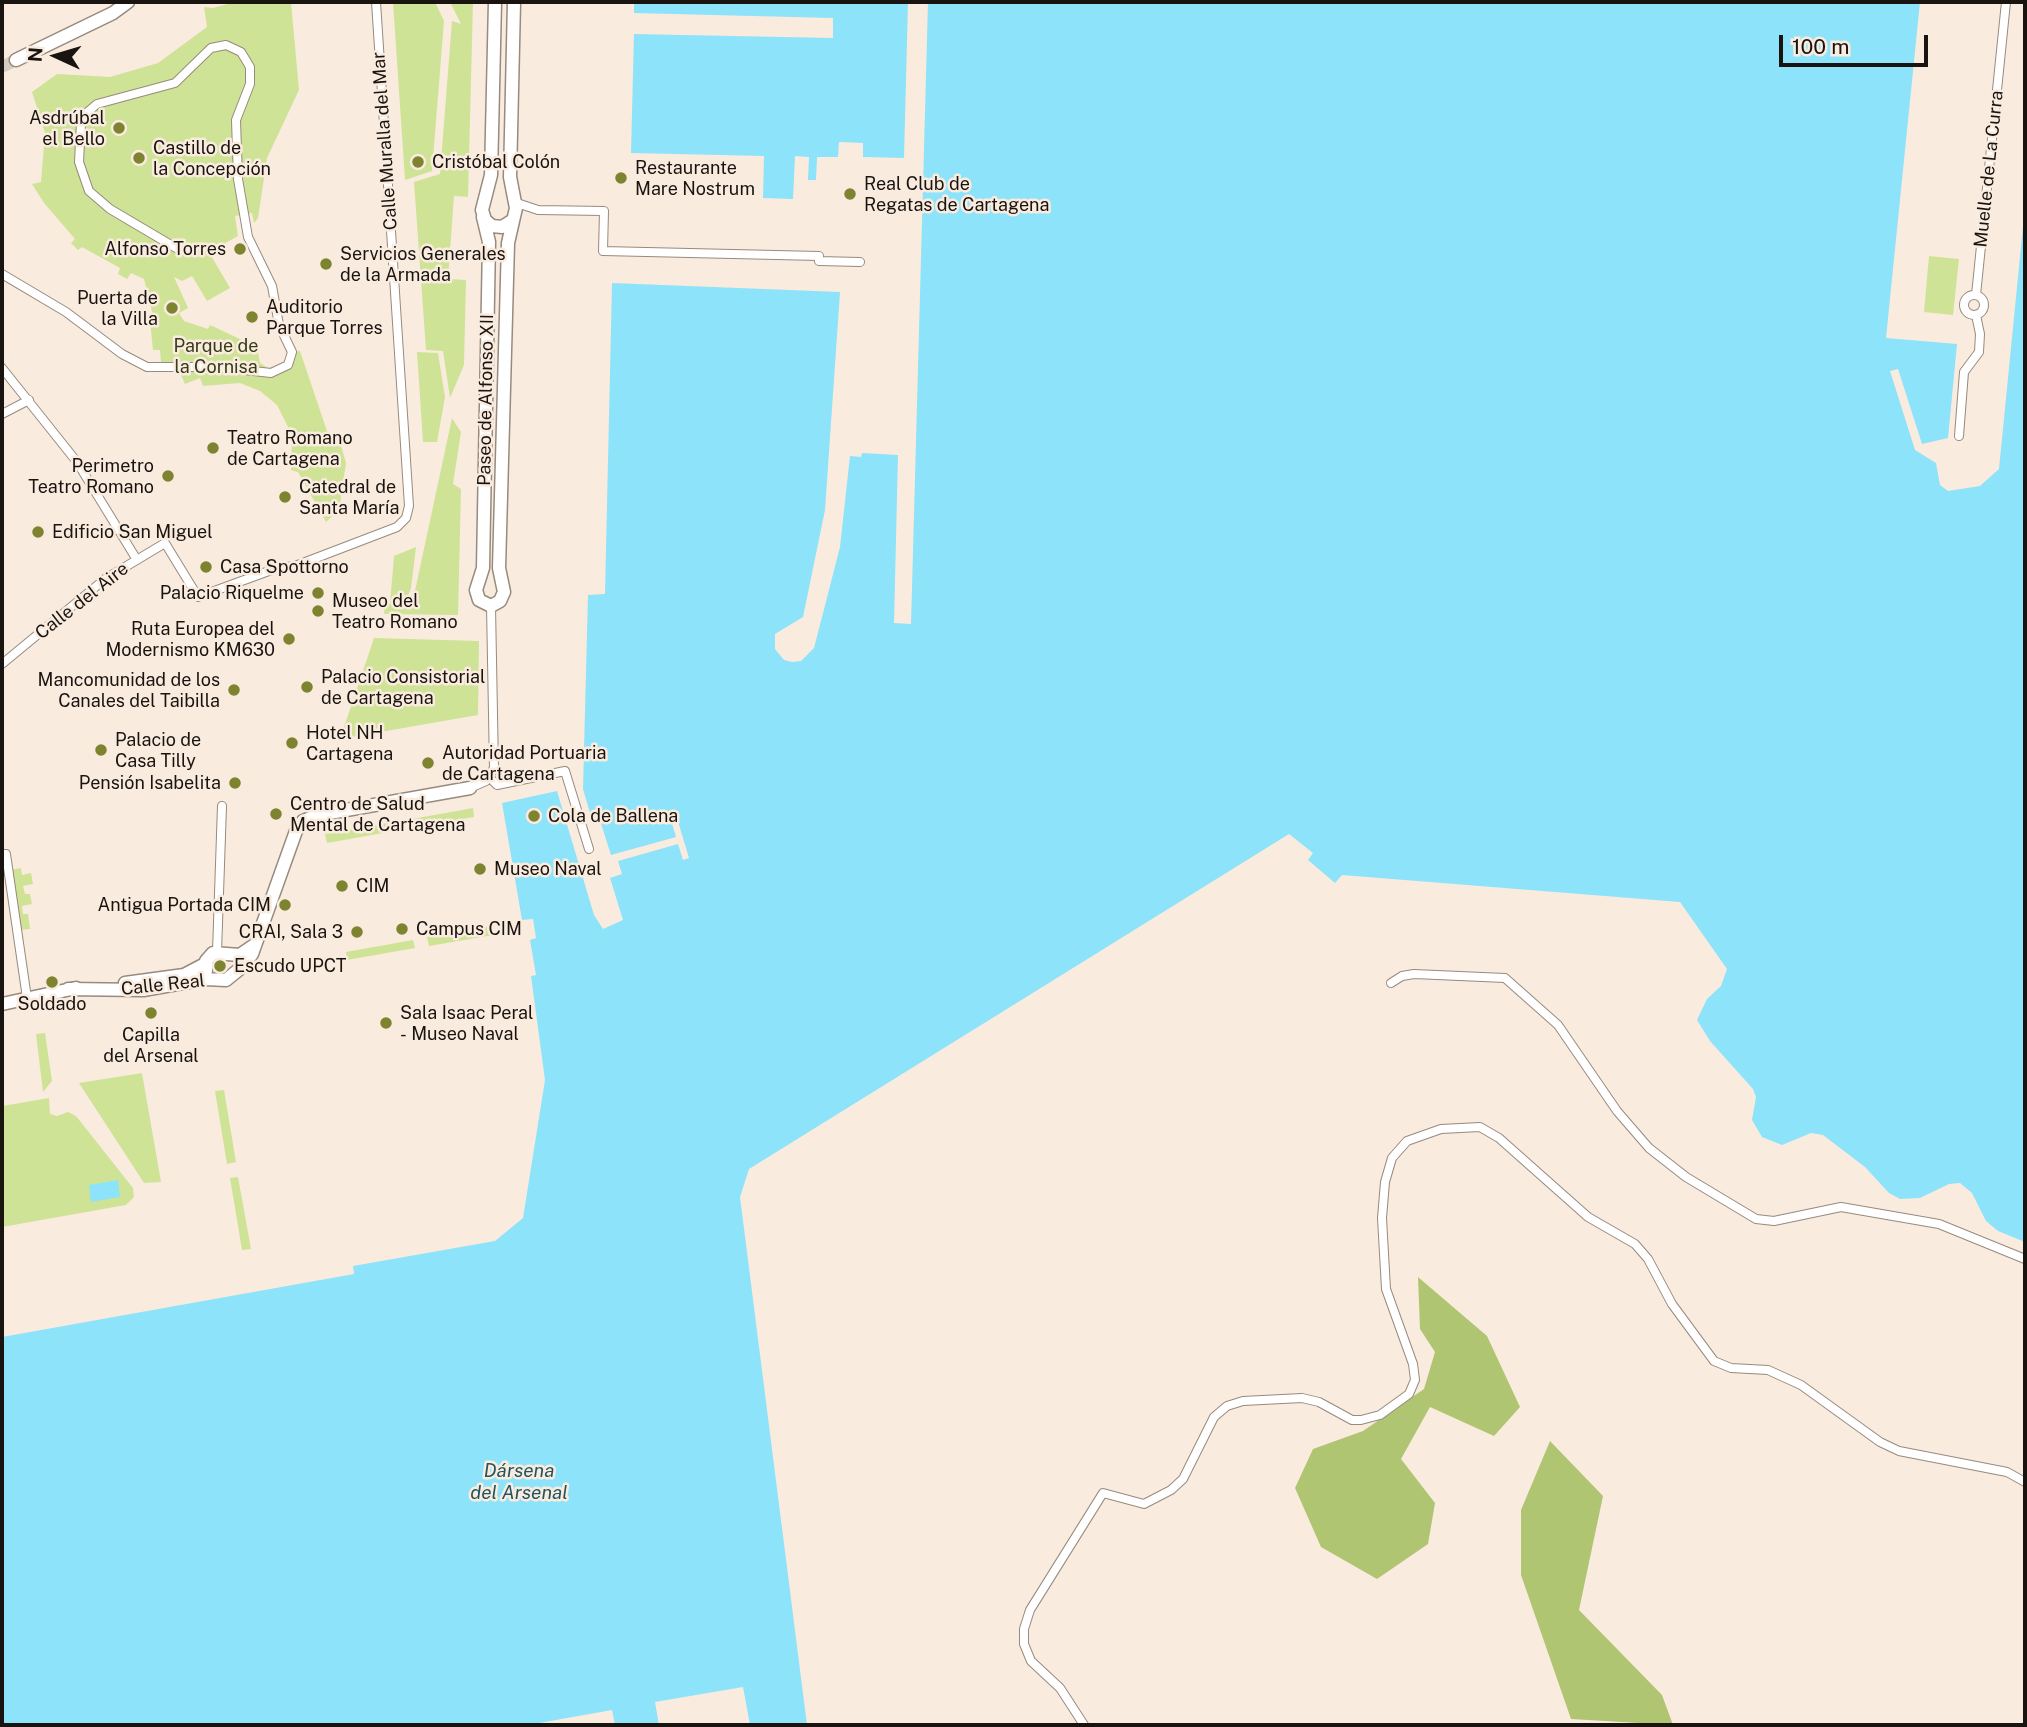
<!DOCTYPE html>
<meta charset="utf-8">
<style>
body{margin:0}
#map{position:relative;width:2027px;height:1727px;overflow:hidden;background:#faebdf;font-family:"Public Sans",sans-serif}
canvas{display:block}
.frame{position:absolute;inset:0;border:4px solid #191410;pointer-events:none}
.north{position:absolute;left:21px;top:21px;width:70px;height:70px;-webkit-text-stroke:5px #faebdf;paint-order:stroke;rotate:274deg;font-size:19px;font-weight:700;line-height:28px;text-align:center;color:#191410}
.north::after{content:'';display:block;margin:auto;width:24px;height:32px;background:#191410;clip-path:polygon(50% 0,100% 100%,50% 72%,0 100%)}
.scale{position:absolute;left:1779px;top:35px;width:149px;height:32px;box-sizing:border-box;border:4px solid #191410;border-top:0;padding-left:9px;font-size:21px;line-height:24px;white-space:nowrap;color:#191410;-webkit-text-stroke:5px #faebdf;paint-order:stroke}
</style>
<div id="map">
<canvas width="2027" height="1727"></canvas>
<div class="frame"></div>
<div class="north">N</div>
<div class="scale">100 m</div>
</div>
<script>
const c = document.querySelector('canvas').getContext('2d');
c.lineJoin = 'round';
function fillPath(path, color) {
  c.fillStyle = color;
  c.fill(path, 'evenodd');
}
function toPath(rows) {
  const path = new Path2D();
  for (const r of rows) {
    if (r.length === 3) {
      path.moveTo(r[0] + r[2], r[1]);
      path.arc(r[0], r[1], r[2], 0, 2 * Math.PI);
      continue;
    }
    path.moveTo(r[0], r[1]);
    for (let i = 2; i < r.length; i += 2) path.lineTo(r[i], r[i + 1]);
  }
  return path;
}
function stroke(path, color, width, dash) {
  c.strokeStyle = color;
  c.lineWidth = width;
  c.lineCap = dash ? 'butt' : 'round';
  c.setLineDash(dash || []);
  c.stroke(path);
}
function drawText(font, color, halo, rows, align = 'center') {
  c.font = font + ' "Public Sans",sans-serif';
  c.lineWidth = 5;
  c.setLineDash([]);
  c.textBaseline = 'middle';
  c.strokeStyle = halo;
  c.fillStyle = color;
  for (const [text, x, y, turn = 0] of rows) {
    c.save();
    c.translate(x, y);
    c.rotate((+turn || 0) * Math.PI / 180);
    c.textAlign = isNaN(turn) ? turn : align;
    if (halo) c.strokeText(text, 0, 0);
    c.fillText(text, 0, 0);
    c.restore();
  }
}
fillPath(toPath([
 [235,2,291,2,299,90,267,158,258,218,254,223,252,213,235,216,238,236,209,252,230,288,207,301,192,276,182,281,174,277,188,308,179,313,184,321,208,329,210,325,257,347,260,363,268,368,283,365,288,352,300,351,331,443,340,442,346,463,339,510,326,522,298,472,291,470,292,435,277,405,260,391,240,383,203,386,200,378,185,384,180,373,180,363,161,363,160,350,153,350,150,321,154,320,144,279,131,273,127,279,118,274,120,268,82,247,78,250,71,243,75,239,44,203,32,184,41,182,45,133,32,92,57,74,110,77,158,63,207,27,204,7,213,8],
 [393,2,435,2,444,21,432,171,405,180],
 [450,2,473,2,468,197,454,196,448,279,466,280,464,365,450,398,443,351,426,350,414,182,440,174,452,21,461,24],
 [1929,256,1959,259,1953,315,1924,312],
 [417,352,438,353,445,397,437,442,423,442],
 [452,418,461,432,453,484,461,489,458,615,384,614,385,604,390,604,394,556,416,547,411,588,407,599,413,600],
 [374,638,479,641,478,715,340,739],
 [473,808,474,817,408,828,407,820],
 [393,822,394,831,327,843,325,834],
 [21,868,22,875,31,873,33,884,23,886,25,894,30,894,32,904,22,906,23,914,28,914,30,929,19,930,10,870],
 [493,926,494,935,429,946,427,937],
 [413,940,415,948,347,960,346,952],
 [45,1033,52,1081,43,1092,36,1034],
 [142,1073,161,1182,144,1183,79,1083],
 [224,1090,236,1162,227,1164,215,1091],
 [49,1098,50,1114,57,1116,68,1112,76,1116,133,1188,134,1197,126,1205,2,1227,2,1106],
 [238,1177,251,1249,242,1250,230,1178]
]), '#cfe396');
fillPath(toPath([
 [1418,1277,1487,1336,1520,1407,1494,1436,1430,1407,1401,1459,1435,1503,1428,1544,1377,1579,1321,1547,1295,1488,1313,1449,1363,1431,1424,1389,1435,1352,1420,1329],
 [1550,1441,1603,1496,1579,1610,1662,1695,1673,1725,1571,1719,1521,1575,1521,1510]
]), '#b0c571');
fillPath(toPath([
 [634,2,908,2,904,158,863,157,863,143,839,142,838,157,817,157,816,180,808,180,809,157,795,156,793,199,763,198,764,156,631,153,634,34,833,38,833,18,634,13],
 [928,2,1920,2,1886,338,1957,344,1948,438,1922,444,1898,369,1890,371,1915,450,1936,463,1940,485,1948,491,1980,486,1999,469,2025,206,2025,1242,1998,1231,1986,1221,1972,1193,1960,1183,1949,1184,1920,1198,1900,1199,1889,1193,1865,1167,1823,1135,1811,1133,1782,1145,1762,1137,1752,1120,1756,1097,1753,1089,1710,1041,1697,1020,1707,999,1721,986,1727,969,1680,902,1342,875,1335,883,1308,860,1313,853,1289,834,749,1169,740,1197,807,1725,750,1725,743,1687,655,1702,659,1725,615,1725,612,1710,528,1725,2,1725,2,1337,354,1274,353,1266,495,1241,523,1218,545,1080,531,976,536,975,530,940,536,938,533,919,522,920,502,803,557,791,594,915,603,929,623,920,610,878,622,874,618,861,678,844,683,860,689,858,677,818,671,820,676,837,611,855,597,811,590,813,583,789,588,595,605,594,612,283,840,292,825,510,803,617,775,634,775,649,784,660,792,662,801,661,814,648,840,547,850,456,861,457,862,453,898,455,894,623,911,624],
 [118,1180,120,1197,91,1202,89,1185]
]), '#8de3f9');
stroke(toPath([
 [2,67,16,60]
]), '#d8cbc0', 12, [12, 6]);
const street = toPath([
 [514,202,538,210,604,211,603,251,819,256,819,261,860,262],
 [2,274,66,312,122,354,147,367,218,367,271,373,288,365,292,352,279,325,272,286,248,237,238,179,236,120,250,84,250,67,241,52,226,45,211,48,175,83,97,104,84,115,81,123,79,162,89,191,110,209,176,248],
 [1976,295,2006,2],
 [1974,305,10],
 [2,368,77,462,137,560],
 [2,414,29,400],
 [1959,436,1964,372,1979,352,1980,334,1976,315],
 [2,664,105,579,165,543,198,597,277,568,295,566,397,527,406,518,409,506,376,2],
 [490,778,497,785,565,771,589,849],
 [470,788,486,781,494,768,491,606],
 [2,854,6,854,27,998],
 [217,952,222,806],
 [1391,983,1402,976,1414,974,1505,978,1558,1025,1617,1111,1649,1148,1686,1177,1756,1219,1774,1221,1841,1207,1939,1224,2025,1259],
 [1084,1725,1060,1688,1031,1661,1024,1644,1024,1629,1030,1610,1103,1493,1144,1504,1171,1490,1183,1479,1214,1417,1227,1406,1243,1401,1302,1398,1319,1402,1352,1420,1361,1420,1380,1415,1409,1394,1415,1380,1413,1364,1386,1289,1382,1218,1385,1182,1392,1158,1407,1141,1441,1129,1480,1127,1499,1138,1588,1217,1635,1244,1648,1259,1672,1304,1714,1361,1731,1368,1768,1370,1801,1385,1880,1442,1899,1451,2007,1472,2025,1482]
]);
const secondary = toPath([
 [16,60,113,13,128,2],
 [206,971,206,961,213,953,240,955,253,946],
 [125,983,184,975,205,964],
 [68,989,143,990,206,979,226,980,242,967,252,954,296,831,303,821,318,815,470,788],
 [2,1004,76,988]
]);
const primary = toPath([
 [495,2,491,175,482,210,485,220,492,226,502,227,513,220],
 [483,217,489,242,483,568,476,590,479,600,491,606,500,601,504,592,499,568,508,243,516,208,510,177,514,2]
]);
stroke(street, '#978a7e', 10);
stroke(secondary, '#978a7e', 15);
stroke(primary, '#978a7e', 15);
stroke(street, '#fff', 8);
stroke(secondary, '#fff', 12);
stroke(primary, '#fff', 12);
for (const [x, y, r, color] of [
 [119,128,7,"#7d832f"],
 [139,158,7,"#7d832f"],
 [418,162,7,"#7d832f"],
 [621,178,7,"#7d832f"],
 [850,194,7,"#7d832f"],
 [240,249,7,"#7d832f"],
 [326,264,7,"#7d832f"],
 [172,308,7,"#7d832f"],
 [252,317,7,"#7d832f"],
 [213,448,7,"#7d832f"],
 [168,476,7,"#7d832f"],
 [285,497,7,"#7d832f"],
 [38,532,7,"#7d832f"],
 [206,567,7,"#7d832f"],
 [318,593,7,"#7d832f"],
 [318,611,7,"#7d832f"],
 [289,639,7,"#7d832f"],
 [307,687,7,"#7d832f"],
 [234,690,7,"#7d832f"],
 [292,743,7,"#7d832f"],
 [101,750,7,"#7d832f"],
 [428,763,7,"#7d832f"],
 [235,783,7,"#7d832f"],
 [276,814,7,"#7d832f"],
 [534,816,7,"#7d832f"],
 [480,869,7,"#7d832f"],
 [342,886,7,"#7d832f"],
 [285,905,7,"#7d832f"],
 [402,929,7,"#7d832f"],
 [357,932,7,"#7d832f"],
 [220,966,7,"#7d832f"],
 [52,982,7,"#7d832f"],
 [151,1013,7,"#7d832f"],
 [386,1023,7,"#7d832f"]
]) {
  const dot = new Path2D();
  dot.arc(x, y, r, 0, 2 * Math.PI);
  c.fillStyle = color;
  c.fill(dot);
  stroke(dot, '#faebdf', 2.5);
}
drawText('18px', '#191410', '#faebdf', [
 ["Asdrúbal",105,118,"right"],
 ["el Bello",105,139,"right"],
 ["Castillo de",153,148],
 ["la Concepción",153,169],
 ["Cristóbal Colón",432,162],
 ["Restaurante",635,168],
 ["Mare Nostrum",635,189],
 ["Real Club de",864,184],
 ["Regatas de Cartagena",864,205],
 ["Alfonso Torres",226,249,"right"],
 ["Servicios Generales",340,254],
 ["de la Armada",340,275],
 ["Puerta de",158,298,"right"],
 ["la Villa",158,319,"right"],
 ["Auditorio",266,307],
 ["Parque Torres",266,328],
 ["Teatro Romano",227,438],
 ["de Cartagena",227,459],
 ["Perimetro",154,466,"right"],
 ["Teatro Romano",154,487,"right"],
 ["Catedral de",299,487],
 ["Santa María",299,508],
 ["Edificio San Miguel",52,532],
 ["Casa Spottorno",220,567],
 ["Palacio Riquelme",304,593,"right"],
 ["Museo del",332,601],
 ["Teatro Romano",332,622],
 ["Ruta Europea del",275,629,"right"],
 ["Modernismo KM630",275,650,"right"],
 ["Palacio Consistorial",321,677],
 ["de Cartagena",321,698],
 ["Mancomunidad de los",220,680,"right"],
 ["Canales del Taibilla",220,701,"right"],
 ["Hotel NH",306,733],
 ["Cartagena",306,754],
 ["Palacio de",115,740],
 ["Casa Tilly",115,761],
 ["Autoridad Portuaria",442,753],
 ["de Cartagena",442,774],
 ["Pensión Isabelita",221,783,"right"],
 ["Centro de Salud",290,804],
 ["Mental de Cartagena",290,825],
 ["Cola de Ballena",548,816],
 ["Museo Naval",494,869],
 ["CIM",356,886],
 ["Antigua Portada CIM",271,905,"right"],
 ["Campus CIM",416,929],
 ["CRAI, Sala 3",343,932,"right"],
 ["Escudo UPCT",234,966],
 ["Soldado",52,1004,"center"],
 ["Sala Isaac Peral",400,1013],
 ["- Museo Naval",400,1034],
 ["Capilla",151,1035,"center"],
 ["del Arsenal",151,1056,"center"]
], 'left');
drawText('18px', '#191410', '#faebdf', [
 ["Calle Muralla del Mar",385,141,-94],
 ["Muelle de La Curra",1989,169,-84],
 ["Paseo de Alfonso XII",486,400,-89],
 ["Calle del Aire",82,601,-38],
 ["Calle Real",163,985,-6]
]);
drawText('18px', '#343c18', '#faebdf', [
 ["Parque de",216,346],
 ["la Cornisa",216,367]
]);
drawText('italic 19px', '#225460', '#faebdf', [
 ["Dársena",519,1471],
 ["del Arsenal",519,1493]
]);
</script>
